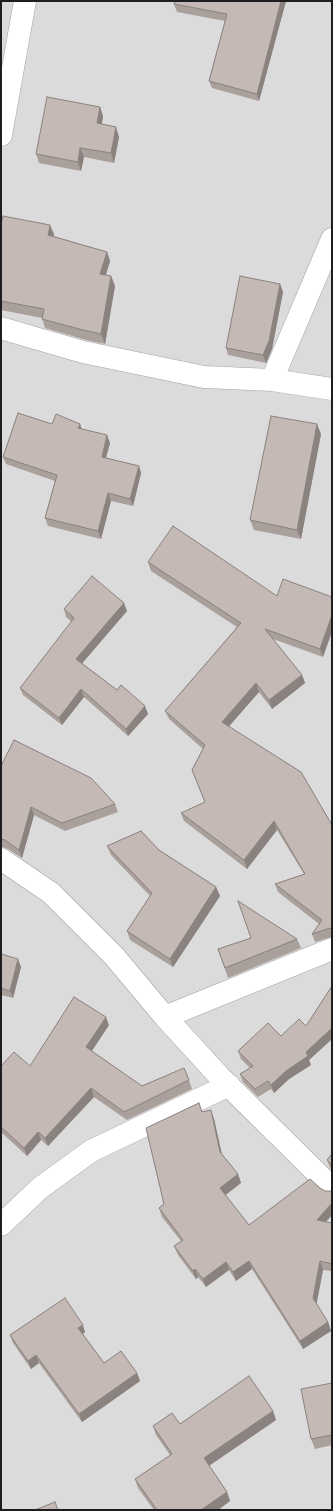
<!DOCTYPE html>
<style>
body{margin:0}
#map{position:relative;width:333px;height:1511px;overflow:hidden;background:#efeae4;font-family:"Golos Text",sans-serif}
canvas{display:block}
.frame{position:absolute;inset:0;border:2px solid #1e1e1e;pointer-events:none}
</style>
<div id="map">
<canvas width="333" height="1511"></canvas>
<div class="frame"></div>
</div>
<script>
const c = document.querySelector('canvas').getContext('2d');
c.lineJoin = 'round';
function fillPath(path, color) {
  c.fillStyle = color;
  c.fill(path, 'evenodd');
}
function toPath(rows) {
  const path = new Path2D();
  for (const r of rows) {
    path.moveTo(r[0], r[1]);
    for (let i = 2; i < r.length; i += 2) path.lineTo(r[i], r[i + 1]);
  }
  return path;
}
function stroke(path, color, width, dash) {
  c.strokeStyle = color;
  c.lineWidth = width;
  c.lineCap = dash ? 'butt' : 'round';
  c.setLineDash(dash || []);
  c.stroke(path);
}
fillPath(toPath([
 [1,1,332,1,332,1508,329,1510,1,1510]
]), '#dcdbdb');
const street = toPath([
 [1,135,25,1],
 [1,328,83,352,204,377,272,380,332,389],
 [272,380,332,239],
 [1,859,51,893,114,956,165,1017,220,1077,332,1188],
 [165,1017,332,949],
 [1,1225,40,1188,91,1151,229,1085]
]);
stroke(street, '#a2a2a2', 23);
stroke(street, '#fff', 22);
fillPath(toPath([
 [175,1,286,1,259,101,212,88,209,81,225,21,177,12,174,4],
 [100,107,103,116,102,124,119,137,114,163,84,157,81,171,39,163,36,154],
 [1,224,54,234,53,236,107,252,110,261,106,275,111,276,115,286,105,344,86,340,45,328,42,318,1,310],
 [280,284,283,292,272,349,266,363,228,355,226,348],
 [52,424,80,424,82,429,110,443,106,458,139,466,141,473,133,506,111,501,101,539,48,526,45,518,55,481,6,464,3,457],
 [321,434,301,539,254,530,250,520],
 [148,562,277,596,332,597,323,657,273,639,302,675,305,683,272,709,259,692,229,726,332,825,332,937,315,942,312,934,319,924,278,892,275,884,304,874,277,830,247,869,184,821,181,813,205,802,192,770,203,749,169,719,165,711,237,627,151,571],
 [64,609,127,611,82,663,148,714,128,736,84,697,62,725,23,695,20,688,72,622,66,617],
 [1,766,115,804,118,812,65,831,34,815,22,858,8,849,2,847,1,847],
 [107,846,159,850,216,887,220,896,173,967,130,940,127,931,150,896,111,855],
 [297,939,301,948,228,978,218,949],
 [1,954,21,967,13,998,1,995],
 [332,986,332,1039,309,1060,311,1065,289,1079,274,1093,271,1089,258,1097,243,1082,240,1074,250,1068,241,1059,238,1051,281,1036,306,1026],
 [109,1025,92,1051,142,1086,189,1080,192,1089,127,1120,94,1097,48,1146,41,1140,27,1156,1,1132,1,1066,30,1066],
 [202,1112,214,1119,222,1154,238,1174,241,1183,225,1195,249,1225,320,1188,325,1191,332,1191,332,1215,326,1222,332,1223,332,1271,323,1270,316,1304,328,1322,331,1331,303,1349,252,1269,236,1281,229,1270,206,1287,198,1277,196,1279,178,1255,174,1246,181,1241,162,1217,159,1208,164,1204],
 [332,1154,332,1170,330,1168,327,1160],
 [85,1332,83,1334,104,1363,137,1373,140,1381,82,1422,39,1363,31,1369,13,1343,10,1335],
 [332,1383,332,1445,315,1449,311,1439],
 [273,1411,276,1420,209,1466,227,1492,230,1501,218,1510,154,1510,138,1488,135,1479,170,1455,156,1435,153,1426,180,1424]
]), '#a99f9b');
fillPath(toPath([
 [281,1,286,1,259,101,257,94],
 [100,107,103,116,100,133,97,123],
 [116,127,119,137,114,163,111,153],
 [80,148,84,157,81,171,78,162],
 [50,225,54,234,52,244,48,235],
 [107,252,110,261,103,284,100,274],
 [111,276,115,286,105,344,101,334],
 [280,284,283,292,272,349,266,363,263,355],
 [80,424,82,431,78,428],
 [317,424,321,434,301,539,297,530],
 [107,435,110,443,104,464,102,457],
 [139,466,141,473,133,506,130,499],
 [108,493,111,501,101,539,98,531],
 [124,603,127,611,79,667,76,659],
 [332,615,332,632,323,657,320,649],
 [302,675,305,683,272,709,269,700],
 [256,683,259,692,225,731,222,722],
 [81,689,84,697,62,725,59,718],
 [145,706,148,714,128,736,126,729],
 [31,807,34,815,22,858,19,850],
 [274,821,277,830,247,869,244,860],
 [216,887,220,896,173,967,170,959],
 [18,959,21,967,13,998,10,991],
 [106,1017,109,1025,89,1055,86,1047],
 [332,1028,332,1039,309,1060,311,1065,289,1079,274,1093,271,1085],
 [91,1088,94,1097,48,1146,45,1138],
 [211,1110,214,1119,223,1160,220,1152],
 [38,1132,41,1140,27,1156,24,1148],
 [238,1174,241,1183,223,1197,220,1188],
 [332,1203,332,1215,320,1228,317,1220],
 [249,1261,252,1269,236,1281,233,1272],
 [320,1261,323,1270,316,1307,313,1298],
 [226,1262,229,1270,206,1287,203,1279],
 [195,1269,198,1277,196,1279,193,1271],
 [328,1322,331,1331,303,1349,300,1341],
 [83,1325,85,1332,81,1335,78,1328],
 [36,1355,39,1363,31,1369,28,1361],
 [137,1373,140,1381,82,1422,79,1414],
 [273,1411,276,1420,207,1467,204,1458],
 [227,1492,230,1501,218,1510,201,1510]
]), '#89827e');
const building = toPath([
 [175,1,281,1,257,94,209,81,227,14,174,4,175,1],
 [47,97,100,107,97,123,116,127,111,153,80,148,78,162,36,154,47,97],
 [3,216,50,225,48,235,107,252,100,274,111,276,101,334,83,330,42,319,44,309,1,301,1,224,3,216],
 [240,276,280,284,269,341,263,355,226,348,240,276],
 [18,413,52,424,56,414,80,424,78,428,107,435,102,457,139,466,130,499,108,493,98,531,45,518,57,475,3,457,18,413],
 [271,416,317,424,297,530,250,520,271,416],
 [173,526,277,596,283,579,332,597,332,615,320,649,265,629,302,675,269,700,256,683,222,722,301,772,332,825,332,929,330,928,312,934,322,920,275,884,305,874,274,821,244,860,181,813,205,802,192,770,205,745,165,711,241,623,148,562,173,526],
 [92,576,124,603,76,659,117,690,121,685,145,706,126,729,81,689,59,718,20,688,74,618,64,609,92,576],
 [14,740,91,778,115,804,62,823,31,807,19,850,5,840,1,839,1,766,14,740],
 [141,831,159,850,216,887,170,959,127,931,152,893,107,846,141,831],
 [238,901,297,939,225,968,218,949,251,938,238,901],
 [1,954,18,959,10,991,1,988,1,954],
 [332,986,332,1028,306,1052,308,1056,286,1071,271,1085,268,1081,255,1089,240,1074,253,1066,238,1051,268,1023,281,1036,299,1019,306,1026,332,986],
 [74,997,106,1017,86,1047,142,1086,184,1068,189,1080,124,1112,91,1088,45,1138,38,1132,24,1148,1,1127,1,1066,14,1052,30,1066,74,997],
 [199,1103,202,1112,211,1110,220,1152,238,1174,220,1188,249,1225,310,1179,320,1188,325,1191,332,1191,332,1203,317,1220,332,1223,332,1264,320,1261,313,1298,328,1322,300,1341,249,1261,233,1272,226,1262,203,1279,195,1269,193,1271,174,1246,183,1240,159,1208,164,1204,146,1128,199,1103],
 [332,1154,332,1165,327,1160,332,1154],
 [65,1298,83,1325,78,1328,104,1363,121,1351,137,1373,79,1414,36,1355,28,1361,10,1335,65,1298],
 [249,1376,273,1411,204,1458,227,1492,201,1510,157,1510,135,1479,172,1454,153,1426,172,1413,180,1424,249,1376],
 [332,1383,332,1435,311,1439,301,1389,332,1383],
 [55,1502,58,1510,35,1510,55,1502]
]);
fillPath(building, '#c4b9b4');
stroke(building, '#89827e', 1);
</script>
